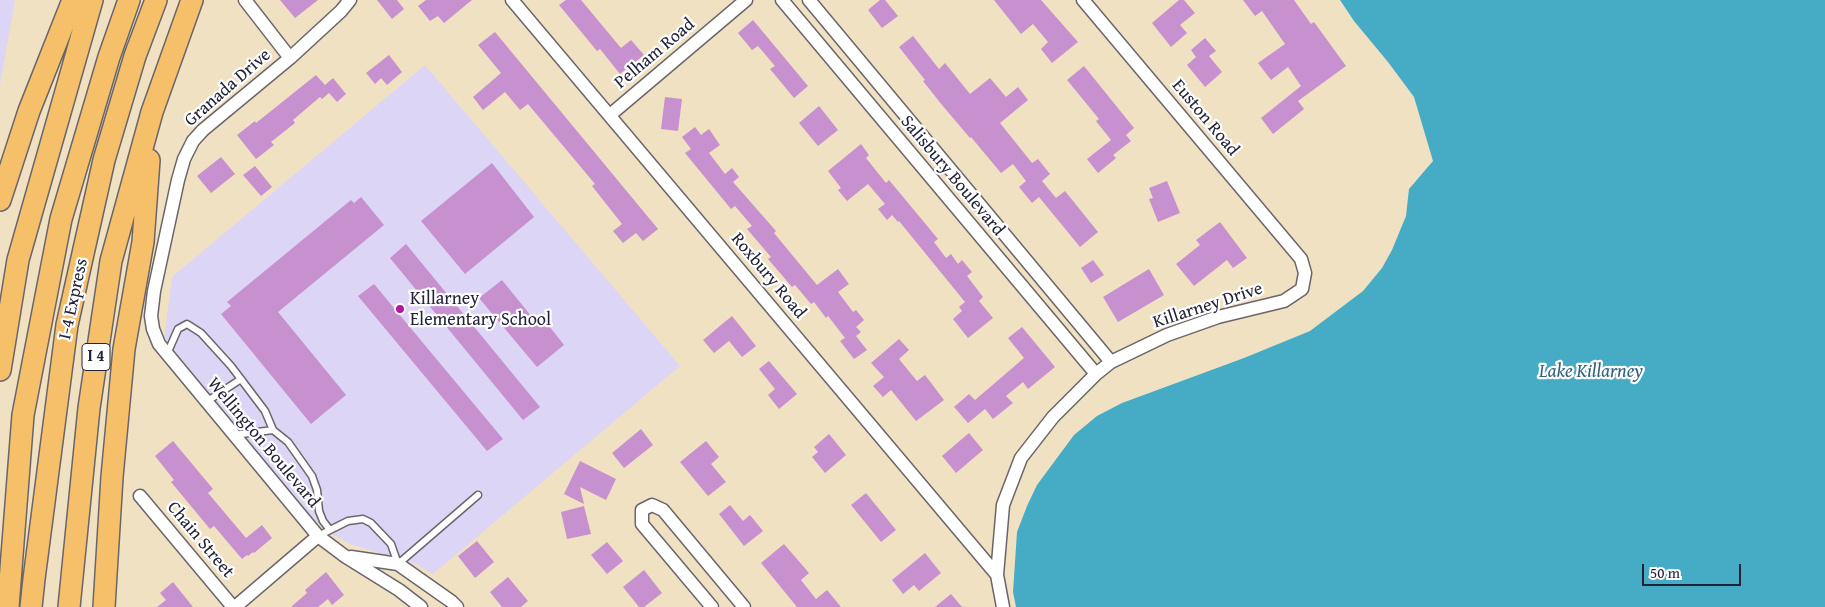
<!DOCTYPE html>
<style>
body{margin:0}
#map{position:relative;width:1825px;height:607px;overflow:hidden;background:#f0e1c2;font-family:"Gentium Book Plus",serif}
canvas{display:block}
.scale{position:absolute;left:1642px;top:564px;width:99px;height:22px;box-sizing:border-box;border:2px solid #22223b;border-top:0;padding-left:6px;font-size:15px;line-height:18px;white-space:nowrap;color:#22223b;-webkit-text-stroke:4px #fff;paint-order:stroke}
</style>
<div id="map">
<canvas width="1825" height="607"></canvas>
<div class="scale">50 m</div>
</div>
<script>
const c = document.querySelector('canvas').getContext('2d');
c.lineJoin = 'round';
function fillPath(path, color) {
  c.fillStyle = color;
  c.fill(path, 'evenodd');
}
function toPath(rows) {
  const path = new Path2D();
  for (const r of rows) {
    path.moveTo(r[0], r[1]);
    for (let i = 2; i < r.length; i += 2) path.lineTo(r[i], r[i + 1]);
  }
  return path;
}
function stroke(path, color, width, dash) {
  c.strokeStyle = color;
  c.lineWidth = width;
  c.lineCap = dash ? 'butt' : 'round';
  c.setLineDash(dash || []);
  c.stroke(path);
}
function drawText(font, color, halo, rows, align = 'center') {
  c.font = font + ' "Gentium Book Plus",serif';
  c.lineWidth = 4.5;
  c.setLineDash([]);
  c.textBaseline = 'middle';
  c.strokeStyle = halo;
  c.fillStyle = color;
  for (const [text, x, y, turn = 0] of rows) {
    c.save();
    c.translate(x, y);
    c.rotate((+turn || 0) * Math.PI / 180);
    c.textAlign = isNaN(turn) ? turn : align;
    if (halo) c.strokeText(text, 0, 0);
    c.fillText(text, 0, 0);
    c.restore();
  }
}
fillPath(toPath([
 [0,0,15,0,0,85],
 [425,65,680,366,433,574,416,564,350,544,328,532,309,516,164,341,172,277]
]), '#ddd5f6');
fillPath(toPath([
 [1340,0,1825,0,1825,607,1016,607,1013,592,1017,532,1027,506,1037,485,1074,435,1097,416,1122,403,1244,358,1310,331,1363,291,1382,268,1392,250,1406,216,1409,189,1433,161,1414,97,1388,62,1354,21]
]), '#46acc5');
fillPath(toPath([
 [280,0,318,0,295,18],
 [377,0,397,0,404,9,392,19],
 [426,0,472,0,444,23,438,16,430,21,418,6],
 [566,0,581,0,621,48,631,40,644,55,620,74,600,49,597,51,559,5],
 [880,0,885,0,898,16,882,28,868,10],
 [994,0,1041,0,1078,42,1052,63,1041,49,1048,42,1033,24,1021,34],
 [1179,0,1184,0,1195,13,1180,25,1187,33,1171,47,1152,23],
 [1243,0,1294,0,1311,24,1314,22,1346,66,1298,101,1304,109,1273,134,1261,118,1301,86,1288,67,1271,80,1258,63,1285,44,1262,11,1255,16],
 [753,20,808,86,794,98,770,69,775,66,758,46,752,50,738,33],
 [495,32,658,229,643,241,636,233,623,243,613,231,622,224,592,186,595,184,528,104,520,110,505,92,483,110,473,97,501,73,478,45],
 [913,36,939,69,945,63,970,94,990,78,1006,97,1018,87,1028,100,1000,123,1032,163,1038,159,1050,174,1042,181,1056,198,1065,191,1098,232,1080,247,1039,197,1032,203,1019,187,1026,181,1013,164,1001,173,971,137,970,138,942,105,923,81,925,80,899,47],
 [1205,38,1216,51,1209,56,1222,72,1205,87,1187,65,1196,57,1191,50],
 [389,55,402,72,387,85,381,78,375,84,366,73],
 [1084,66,1134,128,1126,135,1131,141,1113,155,1116,158,1098,173,1087,159,1111,140,1096,121,1099,119,1067,80],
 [316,75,325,85,333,78,346,94,337,102,329,93,322,99,320,97,293,120,295,123,271,142,274,145,256,159,237,135,255,121,256,123],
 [665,97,682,99,678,131,661,129],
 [819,106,838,130,818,146,799,123],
 [695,127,701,135,709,129,720,145,709,153,725,174,732,168,739,177,733,182,776,231,774,233,817,285,838,269,849,284,838,292,853,312,856,310,864,320,856,327,861,332,856,336,867,350,854,359,840,341,845,338,828,316,826,318,814,302,811,304,795,285,792,287,768,259,771,257,747,229,752,226,735,206,731,209,685,153,691,149,682,137],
 [861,144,869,155,866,158,886,183,889,180,938,239,934,242,946,258,951,254,958,264,962,260,972,272,967,276,983,297,979,301,993,318,968,338,953,319,962,311,959,307,965,302,899,221,898,222,892,215,887,220,878,209,885,204,868,184,847,201,838,190,841,188,828,171],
 [221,157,235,174,211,193,197,176],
 [492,163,534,217,465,274,421,221],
 [255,166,272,187,261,196,243,175],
 [1167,181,1180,213,1158,222,1149,199,1153,198,1149,188],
 [361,197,384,225,278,312,346,395,311,424,221,314,231,306,227,302,351,200,354,203],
 [1220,222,1247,258,1233,268,1227,260,1194,286,1176,264,1200,245,1196,240],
 [406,244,540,407,523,420,390,258],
 [1093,260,1104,275,1091,283,1081,268],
 [1149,269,1164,295,1118,322,1103,297],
 [502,280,540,327,546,322,564,345,537,367,479,298],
 [374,284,503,439,487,451,358,296],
 [732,316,756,346,742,357,729,341,714,353,703,340],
 [1022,327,1055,367,1028,389,1023,382,1006,396,1013,403,993,419,985,409,968,423,954,407,969,394,975,400,1024,358,1008,338],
 [899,339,909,350,899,359,917,381,925,375,944,400,916,421,891,390,883,397,873,386,884,377,871,363],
 [769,361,797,394,779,409,768,395,775,389,759,369],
 [641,429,653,445,624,468,612,453],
 [969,433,983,450,956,473,942,456],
 [829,434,846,455,825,473,812,457,818,452,814,447],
 [173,441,213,489,208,493,246,538,262,525,272,538,254,553,253,552,248,556,247,555,242,559,214,526,210,529,171,482,174,480,155,456],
 [706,441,719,457,711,464,726,482,708,496,680,462],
 [580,461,616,479,606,500,580,487,584,504,564,494],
 [866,493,896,530,881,542,851,505],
 [730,505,743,521,750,515,763,531,744,546,719,514],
 [584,506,591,534,567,539,561,512],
 [477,541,494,562,475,578,458,556],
 [607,542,623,561,607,574,591,555],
 [784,544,809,573,801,580,816,599,827,590,841,607,797,607,761,563],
 [925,553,941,573,919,591,914,585,903,594,892,580],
 [644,570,662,593,644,607,639,607,623,587],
 [326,572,344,595,332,605,328,599,318,607,291,607,307,593,305,590],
 [508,577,528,601,521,607,502,607,490,592],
 [173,582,193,607,157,607,166,600,160,593],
 [951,594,962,607,935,607]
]), '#c790cf');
const lane = toPath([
 [167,354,178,329,187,324,201,333,231,366,265,411,273,430,288,442,312,476,317,490,319,511,323,521,330,530],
 [206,402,241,379],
 [234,435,273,430],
 [318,536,348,521,363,519,371,523,391,544,398,564,478,495]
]);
const street = toPath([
 [245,0,290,58],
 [350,0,341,11,290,58,203,130,193,141,184,159,178,180,154,291,151,316,153,329,159,344,318,536,346,557,399,590,421,607],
 [512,0,997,575],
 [782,0,1096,374],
 [809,0,1111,362],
 [610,115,746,0],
 [140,496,233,607],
 [351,557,398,564,452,602,457,607],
 [235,607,318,536],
 [712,607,642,524,642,510,652,505,663,510,744,607],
 [1003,607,997,575,1003,505,1021,458,1053,417,1096,374,1111,362,1167,335,1218,317,1284,301,1302,289,1305,273,1301,259,1083,0]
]);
const highway = toPath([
 [0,200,29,111,73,0],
 [0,370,18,260,92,0],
 [8,607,23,415,61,219,109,57,129,0],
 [31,607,34,579,67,325,104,160,135,56,156,0],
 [69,607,89,408,111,261,152,112,192,0],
 [104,607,112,477,124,349,143,242,149,160]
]);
stroke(lane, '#6a656a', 9);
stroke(street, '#6a656a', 15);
stroke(highway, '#6a656a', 24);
stroke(lane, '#fff', 6);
stroke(street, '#fff', 12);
stroke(highway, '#f6c06b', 21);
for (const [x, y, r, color] of [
 [400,309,5,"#b5179e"]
]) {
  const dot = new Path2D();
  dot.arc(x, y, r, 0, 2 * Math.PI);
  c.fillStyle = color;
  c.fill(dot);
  stroke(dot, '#fff', 2);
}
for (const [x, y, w] of [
 [96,357,28]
]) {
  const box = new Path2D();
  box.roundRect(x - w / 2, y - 13.5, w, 27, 4);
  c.fillStyle = '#fff';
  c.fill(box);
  stroke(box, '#22223b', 1);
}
drawText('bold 16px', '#22223b', null, [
 ["I 4",96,357]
]);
drawText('18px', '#22223b', '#fff', [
 ["Pelham Road",655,54,-40],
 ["Granada Drive",228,88,-41],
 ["Euston Road",1205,118,50],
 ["Salisbury Boulevard",952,176,50],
 ["Roxbury Road",768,276,50],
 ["I-4 Express",74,299,-78],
 ["Killarney Drive",1208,306,-18],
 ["Wellington Boulevard",263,443,50],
 ["Chain Street",200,540,50]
]);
drawText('18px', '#22223b', '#fff', [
 ["Killarney",410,299],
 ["Elementary School",410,320]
], 'left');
drawText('italic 19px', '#326079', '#fff', [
 ["Lake Killarney",1591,372]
]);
</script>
